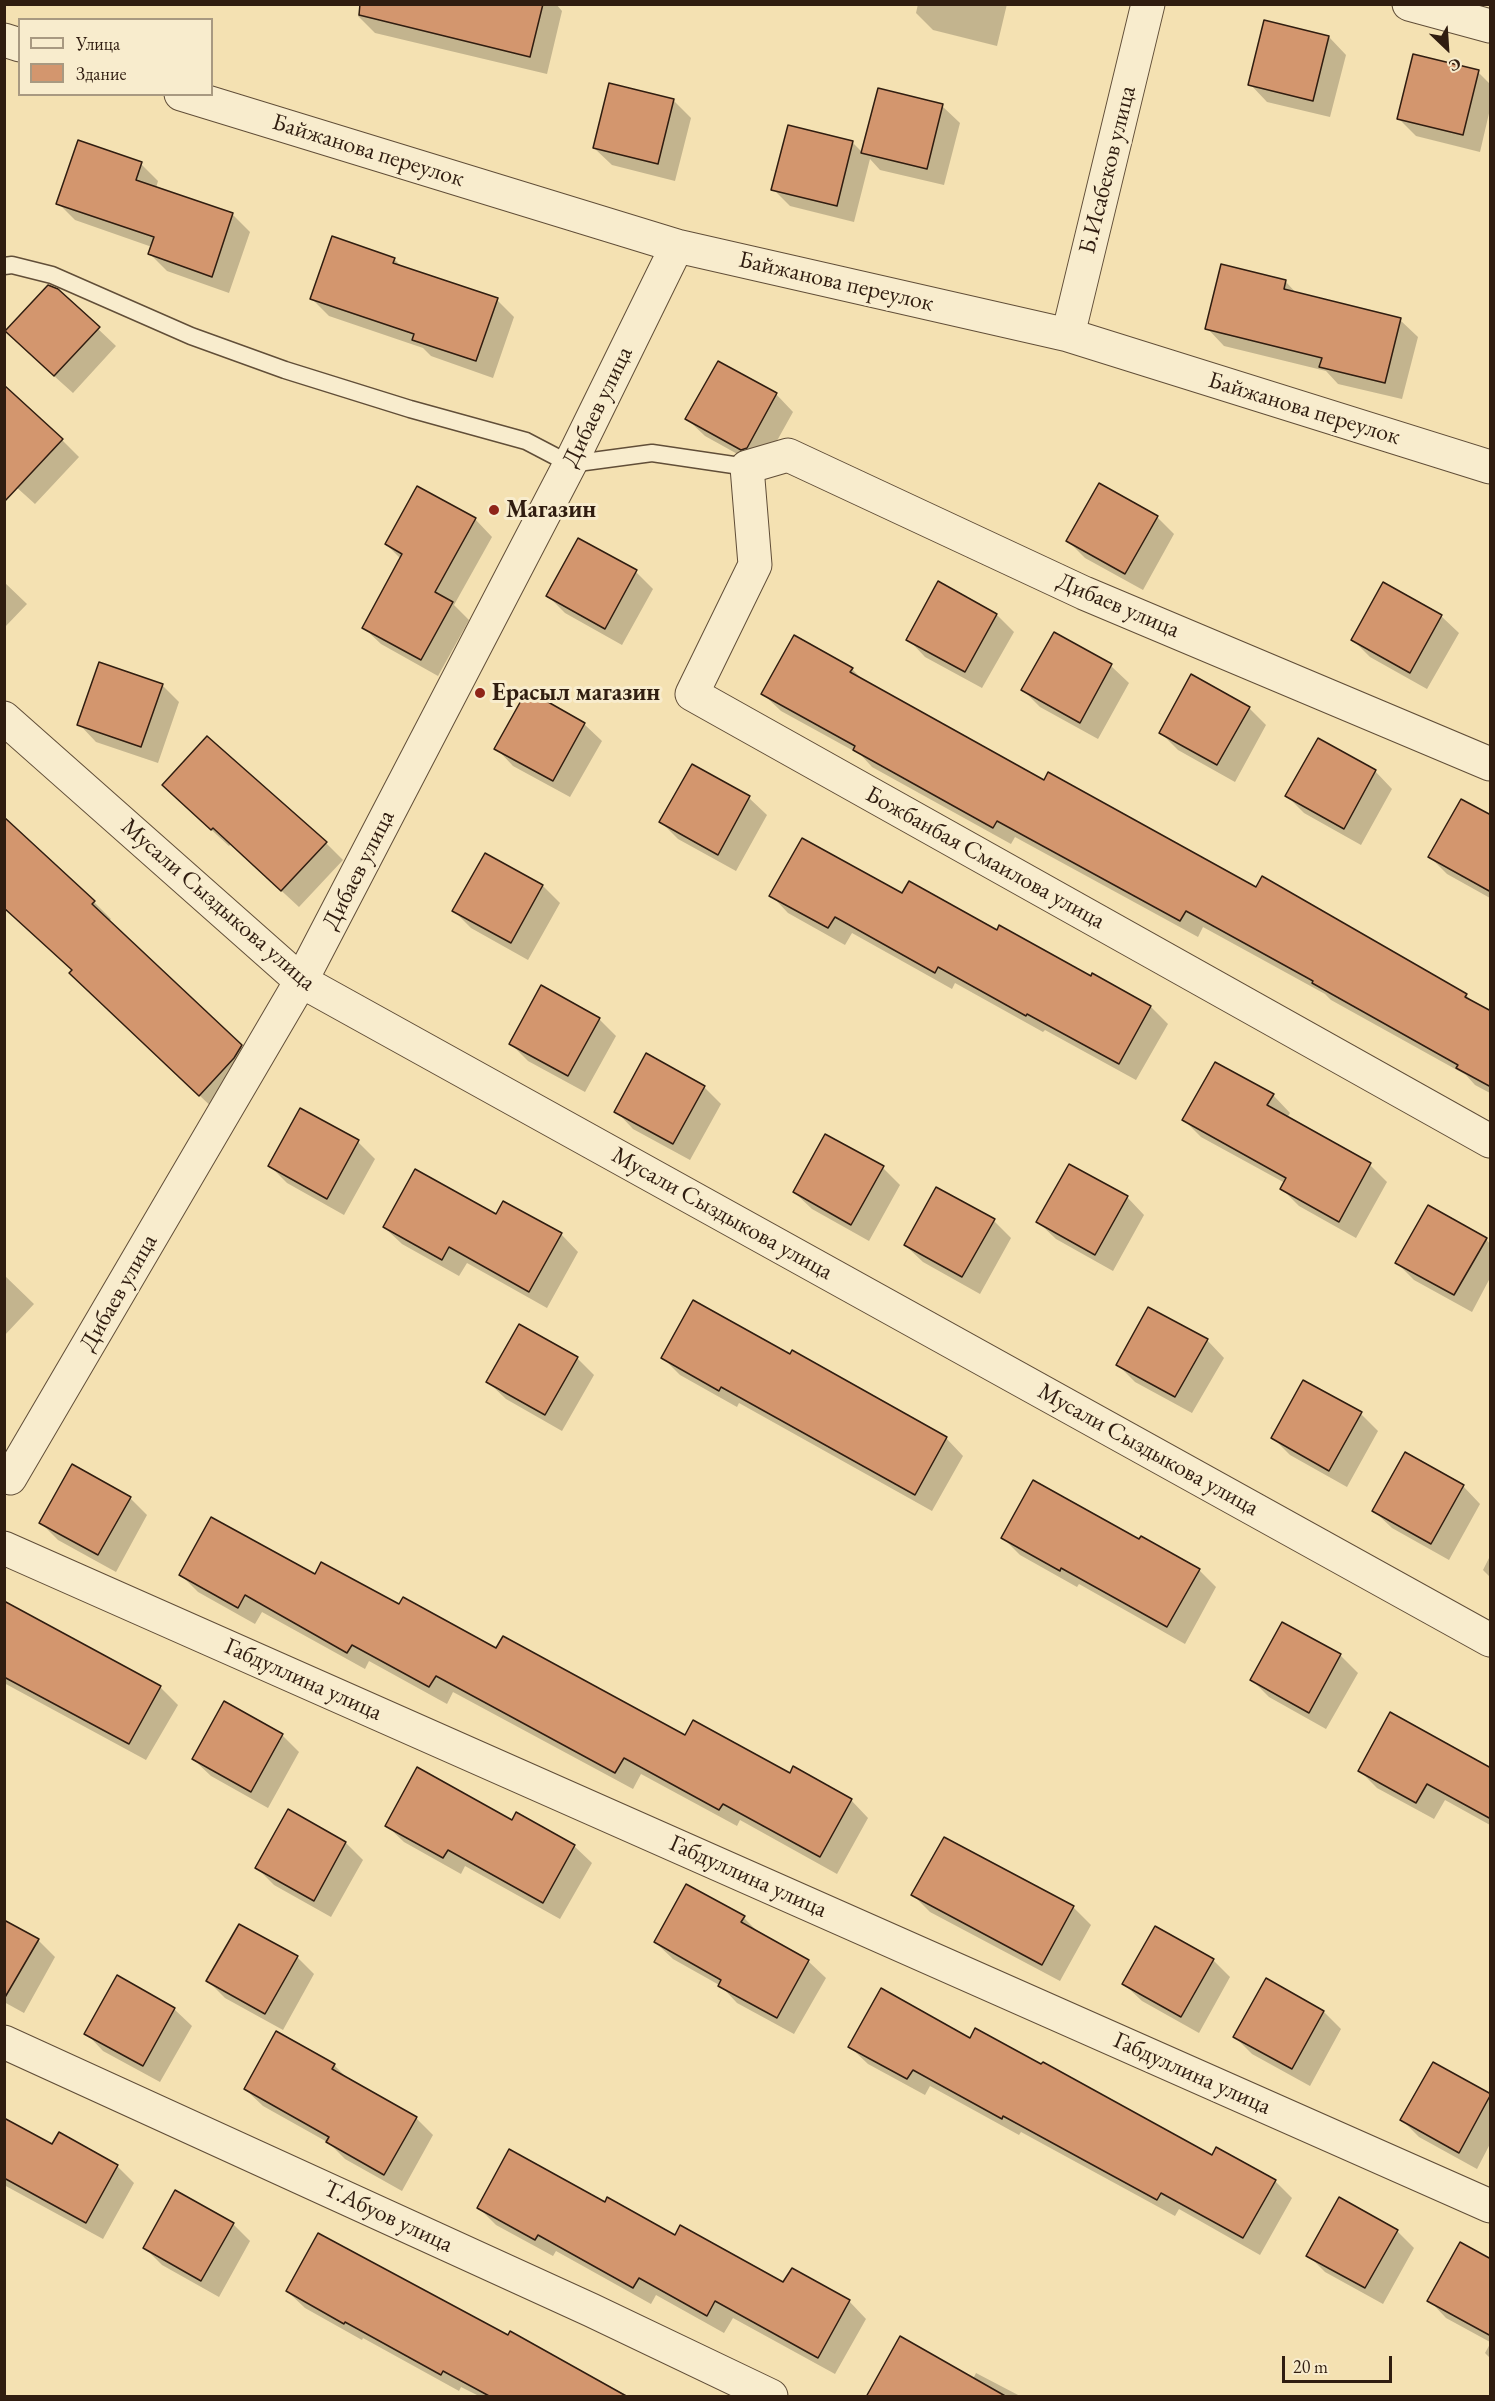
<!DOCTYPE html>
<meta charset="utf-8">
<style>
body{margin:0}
#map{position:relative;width:1495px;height:2401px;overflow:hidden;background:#f4e1b2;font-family:"EB Garamond",serif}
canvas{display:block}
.frame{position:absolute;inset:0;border:6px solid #301d10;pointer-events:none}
.legend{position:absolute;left:18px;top:18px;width:195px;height:78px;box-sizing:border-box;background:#f8eccd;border:2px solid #a89981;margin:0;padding:8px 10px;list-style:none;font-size:18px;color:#301d10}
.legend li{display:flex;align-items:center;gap:12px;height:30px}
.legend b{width:30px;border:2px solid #a89981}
.north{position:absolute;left:1417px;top:18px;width:60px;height:60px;-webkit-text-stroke:4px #f8eccd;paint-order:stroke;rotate:155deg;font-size:16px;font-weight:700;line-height:24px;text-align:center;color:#301d10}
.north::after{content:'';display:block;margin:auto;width:21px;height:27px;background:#301d10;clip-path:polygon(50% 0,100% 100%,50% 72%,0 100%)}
.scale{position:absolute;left:1282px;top:2356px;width:110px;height:27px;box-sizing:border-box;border:3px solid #301d10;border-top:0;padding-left:8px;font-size:18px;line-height:21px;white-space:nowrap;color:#301d10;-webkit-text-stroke:4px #f8eccd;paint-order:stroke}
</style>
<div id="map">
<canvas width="1495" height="2401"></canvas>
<div class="frame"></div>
<ul class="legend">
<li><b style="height:8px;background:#f8eccd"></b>Улица</li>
<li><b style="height:16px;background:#d3966e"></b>Здание</li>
</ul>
<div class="north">С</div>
<div class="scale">20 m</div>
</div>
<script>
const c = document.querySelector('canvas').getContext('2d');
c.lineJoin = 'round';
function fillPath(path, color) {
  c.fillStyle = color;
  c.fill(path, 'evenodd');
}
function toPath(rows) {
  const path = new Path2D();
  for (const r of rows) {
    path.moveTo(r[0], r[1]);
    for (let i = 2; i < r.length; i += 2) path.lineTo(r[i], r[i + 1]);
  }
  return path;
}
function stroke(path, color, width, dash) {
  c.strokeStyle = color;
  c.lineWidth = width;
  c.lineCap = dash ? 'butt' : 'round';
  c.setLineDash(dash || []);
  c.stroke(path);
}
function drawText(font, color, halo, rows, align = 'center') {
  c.font = font + ' "EB Garamond",serif';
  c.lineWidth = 6;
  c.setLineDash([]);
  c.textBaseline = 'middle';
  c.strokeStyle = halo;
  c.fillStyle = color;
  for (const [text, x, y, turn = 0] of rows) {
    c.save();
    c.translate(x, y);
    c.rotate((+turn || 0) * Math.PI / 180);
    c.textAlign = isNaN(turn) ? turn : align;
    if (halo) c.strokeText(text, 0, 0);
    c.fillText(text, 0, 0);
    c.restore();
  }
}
fillPath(toPath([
 [361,4,556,4,562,11,547,74,375,33,358,16],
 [918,4,1007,4,997,46,933,30,916,13],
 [1265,22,1329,37,1346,55,1330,117,1267,102,1250,84],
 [1478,72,1490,84,1490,109,1480,152,1416,136,1399,119],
 [674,101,691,118,675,181,612,165,594,148],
 [942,106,960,123,944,185,880,170,870,159,854,222,790,206,773,189,852,142,863,153],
 [141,164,158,181,156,188,232,214,250,232,229,293,167,271,150,254,152,247,75,220,58,203],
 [394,259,403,268,497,300,514,317,493,378,431,356,423,348,329,316,311,298],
 [1222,266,1286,282,1298,295,1400,320,1418,337,1402,399,1338,384,1326,371,1224,346,1207,328],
 [57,290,116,346,73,393,24,349],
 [776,394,793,412,764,464,759,466,705,436,687,419],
 [62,440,79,457,35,504,4,476],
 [1157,517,1174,534,1143,590,1085,558,1068,541],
 [475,519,492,537,454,605,469,620,438,676,381,644,363,627,401,559,386,544],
 [579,540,636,572,653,589,622,645,565,613,548,596],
 [4,582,27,604,4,628],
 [939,583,997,615,1014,632,982,688,925,657,908,639],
 [1441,616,1459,633,1427,689,1370,657,1353,640],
 [1054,634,1111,666,1129,683,1098,739,1040,707,1023,690],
 [852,669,864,681,1045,782,1466,995,1475,1004,1490,1013,1490,1093,1475,1085,1466,1075,1331,1000,1325,994,1203,927,1198,937,1015,837,1011,844,872,767,861,755,781,711,763,694],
 [162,685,179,702,158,763,96,742,79,724],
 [1249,708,1266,725,1235,782,1178,750,1161,733],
 [584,724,602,741,570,797,513,766,496,748],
 [692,766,749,798,767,815,736,871,678,839,661,822],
 [1375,771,1392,789,1361,845,1304,813,1287,796],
 [181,802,326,843,343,860,299,907,231,844,229,846],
 [1490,817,1490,898,1447,874,1430,857],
 [485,855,543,886,560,903,528,960,471,928,454,911],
 [771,895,903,895,1092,978,1093,975,1151,1007,1168,1024,1136,1080,1045,1030,1043,1032,955,983,952,989,852,933,845,945,788,913],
 [94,902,111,919,109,921,258,1063,217,1112,88,990,74,971,4,907],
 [599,1019,616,1036,585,1092,528,1061,511,1044],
 [704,1087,721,1104,690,1160,633,1129,616,1111],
 [1273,1095,1290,1113,1287,1118,1370,1165,1387,1182,1356,1238,1299,1206,1282,1189,1285,1183,1201,1137,1184,1120],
 [358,1142,375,1159,344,1215,287,1183,270,1166],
 [883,1168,900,1185,869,1241,812,1209,794,1192],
 [1127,1197,1144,1215,1113,1271,1056,1239,1038,1222],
 [497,1216,561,1234,578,1252,547,1308,467,1263,459,1276,402,1244,384,1227],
 [994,1221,1011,1238,980,1294,923,1262,905,1245],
 [1486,1239,1490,1244,1490,1278,1472,1312,1414,1280,1397,1263],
 [4,1275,34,1304,4,1336],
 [1207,1340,1224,1358,1192,1413,1135,1382,1118,1365],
 [577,1358,594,1375,562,1431,506,1399,488,1382],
 [663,1358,946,1438,963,1456,932,1511,739,1403,737,1407,680,1375],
 [1304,1382,1361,1414,1378,1431,1347,1487,1290,1455,1273,1438],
 [1463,1486,1480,1504,1449,1560,1392,1528,1374,1511],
 [130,1498,147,1515,116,1572,58,1540,41,1523],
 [1003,1538,1140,1541,1199,1570,1216,1587,1185,1644,1079,1584,1077,1587,1020,1555],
 [1490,1556,1490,1577,1483,1570],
 [181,1575,315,1576,399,1606,685,1737,790,1775,851,1800,868,1818,837,1874,740,1820,737,1826,641,1774,633,1789,453,1692,447,1704,369,1661,365,1669,262,1612,255,1624,198,1592],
 [4,1603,160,1687,178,1705,146,1760,4,1683],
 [1283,1624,1340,1655,1358,1673,1326,1729,1269,1697,1252,1680],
 [282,1735,299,1752,268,1808,211,1776,193,1759],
 [1359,1770,1490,1770,1490,1825,1445,1800,1434,1819,1377,1788],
 [288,1811,346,1843,363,1860,331,1917,274,1885,257,1868],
 [513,1822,574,1846,592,1863,560,1919,465,1866,461,1874,404,1842,386,1825],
 [944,1839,1073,1907,1091,1925,1060,1981,930,1912,913,1895],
 [744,1918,761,1935,808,1961,826,1978,794,2034,737,2003,721,1986,673,1959,655,1942],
 [4,1922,38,1940,55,1957,24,2013,4,2002],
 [297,1957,314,1974,283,2030,225,1998,208,1981],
 [1213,1960,1230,1977,1199,2033,1142,2001,1124,1984],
 [1266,1980,1324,2012,1341,2029,1310,2086,1252,2054,1235,2037],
 [174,2009,192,2026,160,2082,103,2051,86,2033],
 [970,2040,1213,2157,1275,2181,1292,2198,1260,2255,1179,2209,1175,2216,1021,2132,1019,2135,930,2086,925,2095,868,2064,850,2047],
 [1433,2064,1490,2096,1490,2144,1477,2169,1419,2137,1402,2120],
 [334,2065,350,2081,416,2118,433,2135,402,2191,345,2159,329,2143,263,2106,245,2089],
 [4,2120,53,2147,117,2166,134,2183,103,2239,4,2185],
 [605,2204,784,2284,849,2301,866,2319,835,2374,733,2318,724,2333,656,2295,651,2304,556,2251,553,2256,496,2225,478,2207],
 [233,2224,250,2241,219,2297,162,2265,145,2248],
 [1397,2231,1414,2248,1383,2304,1325,2272,1308,2255],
 [1490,2261,1490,2342,1446,2318,1429,2300],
 [287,2291,508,2337,511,2333,628,2396,479,2396,461,2387,459,2391,363,2338,362,2340,305,2308],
 [1490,2344,1490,2358,1485,2353],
 [976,2373,1020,2396,871,2396,973,2379]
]), '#0003');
const building = toPath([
 [360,4,543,4,530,57,359,15,360,4],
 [1264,20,1329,36,1313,101,1248,85,1264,20],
 [1413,54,1479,70,1463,135,1397,119,1413,54],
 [609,83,674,99,658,164,593,148,609,83],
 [878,88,943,104,927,169,861,153,878,88],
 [788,125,853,141,837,206,771,190,788,125],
 [78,140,142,162,136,180,233,213,212,277,148,254,154,237,56,204,78,140],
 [332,236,395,258,393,263,498,298,476,361,412,340,414,334,310,299,332,236],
 [1221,264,1286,280,1284,289,1401,318,1385,383,1319,367,1322,358,1205,329,1221,264],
 [48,285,58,289,100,327,54,376,5,331,48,285],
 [718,361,777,393,747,448,741,450,685,419,718,361],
 [4,385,63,439,4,502,4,385],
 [1099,483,1158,516,1125,574,1066,541,1099,483],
 [417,486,476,518,435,592,453,602,421,660,362,628,402,554,385,544,417,486],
 [578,538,637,570,605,629,546,596,578,538],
 [938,581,997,614,965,672,906,640,938,581],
 [1383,582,1442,615,1410,673,1351,640,1383,582],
 [1054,632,1112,664,1080,723,1021,690,1054,632],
 [794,635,853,668,850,672,1044,780,1048,772,1256,887,1262,876,1467,994,1465,997,1491,1011,1491,1087,1456,1068,1458,1065,1312,983,1313,981,1186,911,1180,921,997,821,993,828,853,750,855,746,761,694,794,635],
 [99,662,163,684,141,747,77,725,99,662],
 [1191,674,1250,707,1217,765,1159,733,1191,674],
 [527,690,585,723,553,781,494,749,527,690],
 [207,736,327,842,281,891,213,828,211,830,162,785,207,736],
 [1318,738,1376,770,1344,829,1285,796,1318,738],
 [692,764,750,796,718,855,659,822,692,764],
 [1461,799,1491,815,1491,892,1428,857,1461,799],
 [4,817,95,901,92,904,242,1045,234,1058,199,1096,69,973,72,970,4,908,4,817],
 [802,838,902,893,909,881,997,930,999,925,1091,976,1092,973,1151,1006,1119,1064,1027,1014,1026,1016,938,967,935,973,835,917,828,928,769,896,802,838],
 [485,853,543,885,511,943,452,911,485,853],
 [541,985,600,1018,568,1076,509,1044,541,985],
 [646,1053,705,1086,673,1144,614,1112,646,1053],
 [1215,1062,1274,1094,1267,1105,1371,1163,1339,1222,1280,1189,1286,1178,1182,1120,1215,1062],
 [300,1108,359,1140,327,1199,268,1166,300,1108],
 [825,1134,884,1166,851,1225,793,1192,825,1134],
 [1069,1164,1128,1196,1095,1255,1036,1222,1069,1164],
 [415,1169,496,1214,503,1201,562,1233,529,1292,449,1247,442,1260,383,1227,415,1169],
 [936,1187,995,1219,962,1277,904,1245,936,1187],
 [1428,1205,1487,1238,1454,1295,1395,1263,1428,1205],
 [693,1300,790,1354,792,1350,947,1437,915,1495,721,1387,719,1391,661,1358,693,1300],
 [1148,1307,1208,1339,1175,1397,1116,1365,1148,1307],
 [519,1324,578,1357,545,1415,486,1382,519,1324],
 [1303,1380,1362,1412,1329,1471,1271,1438,1303,1380],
 [1405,1452,1464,1485,1431,1544,1372,1511,1405,1452],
 [72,1464,131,1497,98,1555,39,1523,72,1464],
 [1033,1480,1139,1539,1141,1536,1200,1569,1167,1627,1061,1568,1060,1571,1001,1538,1033,1480],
 [211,1517,315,1574,321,1562,399,1604,403,1597,496,1648,503,1636,685,1735,693,1720,790,1773,793,1766,852,1799,820,1857,723,1804,719,1810,624,1758,615,1773,436,1676,429,1687,352,1645,347,1653,245,1595,238,1608,179,1575,211,1517],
 [4,1601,161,1686,129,1744,4,1677,4,1601],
 [1282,1622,1341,1654,1309,1713,1250,1680,1282,1622],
 [224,1701,283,1734,251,1792,192,1759,224,1701],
 [1390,1712,1491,1768,1491,1819,1427,1784,1416,1803,1358,1771,1390,1712],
 [417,1767,512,1820,516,1812,575,1845,543,1903,448,1850,443,1858,385,1826,417,1767],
 [288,1809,346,1842,314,1901,255,1868,288,1809],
 [944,1837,1074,1906,1042,1965,911,1895,944,1837],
 [686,1884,745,1916,741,1922,809,1960,777,2018,718,1986,721,1980,654,1942,686,1884],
 [4,1920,39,1939,4,1999,4,1920],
 [239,1924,298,1956,265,2014,206,1981,239,1924],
 [1155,1926,1214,1959,1181,2017,1122,1984,1155,1926],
 [117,1975,175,2008,143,2066,84,2034,117,1975],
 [1266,1978,1324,2011,1292,2069,1233,2037,1266,1978],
 [881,1988,970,2038,975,2028,1041,2064,1043,2062,1212,2155,1216,2147,1276,2180,1243,2238,1161,2193,1157,2200,1003,2116,1002,2119,913,2070,907,2079,848,2047,881,1988],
 [276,2031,335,2064,332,2069,417,2117,384,2175,326,2142,329,2137,244,2089,276,2031],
 [1433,2062,1491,2094,1459,2153,1400,2120,1433,2062],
 [4,2118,52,2144,59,2132,118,2165,86,2223,4,2178,4,2118],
 [509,2149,605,2202,607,2197,675,2235,680,2225,783,2282,792,2268,850,2300,818,2358,715,2301,707,2316,639,2278,633,2288,538,2235,535,2240,477,2208,509,2149],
 [175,2190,234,2223,201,2281,143,2248,175,2190],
 [1339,2197,1398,2230,1365,2288,1306,2256,1339,2197],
 [318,2233,508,2335,510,2331,628,2397,491,2397,443,2371,441,2375,345,2322,344,2324,286,2291,318,2233],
 [1460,2242,1491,2259,1491,2336,1427,2301,1460,2242],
 [900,2336,1007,2397,866,2397,900,2336]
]);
fillPath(building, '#d3966e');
stroke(building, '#301d10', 1.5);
const lane = toPath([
 [4,266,12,265,52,275,191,336,285,370,410,409,526,441,570,464,652,453,747,467]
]);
const street = toPath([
 [1409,4,1490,26],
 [4,40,20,45],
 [181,94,677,246,1068,335,1490,467],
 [1068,335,1148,4],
 [4,718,301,981,1490,1640],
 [1490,764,1084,593,788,455,747,467,755,565,692,694,1490,1141],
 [10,1478,301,981,570,464,677,246],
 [4,1548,1490,2206],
 [4,2042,591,2310,771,2396]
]);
stroke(lane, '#614e38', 19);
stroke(street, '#614e38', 35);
stroke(lane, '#f8eccd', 16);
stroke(street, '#f8eccd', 33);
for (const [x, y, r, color] of [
 [494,510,6,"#8f2418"],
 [480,693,6,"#8f2418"]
]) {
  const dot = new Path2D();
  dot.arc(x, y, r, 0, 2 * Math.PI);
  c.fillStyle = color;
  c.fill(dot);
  stroke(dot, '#f8eccd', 2);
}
drawText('24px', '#301d10', '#f8eccd', [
 ["Байжанова переулок",368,151,17],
 ["Б.Исабеков улица",1108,170,-76],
 ["Байжанова переулок",836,282,13],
 ["Дибаев улица",598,407,-64],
 ["Байжанова переулок",1304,409,17],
 ["Дибаев улица",1118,606,23],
 ["Божбанбая Смаилова улица",985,858,29],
 ["Дибаев улица",359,870,-63],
 ["Мусали Сыздыкова улица",218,905,41],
 ["Мусали Сыздыкова улица",722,1214,29],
 ["Дибаев улица",119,1293,-60],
 ["Мусали Сыздыкова улица",1148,1450,29],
 ["Габдуллина улица",303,1680,24],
 ["Габдуллина улица",748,1877,24],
 ["Габдуллина улица",1192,2074,24],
 ["Т.Абуов улица",388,2217,25]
]);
drawText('bold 24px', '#301d10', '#f8eccd', [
 ["Магазин",506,510],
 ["Ерасыл магазин",492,693]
], 'left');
</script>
